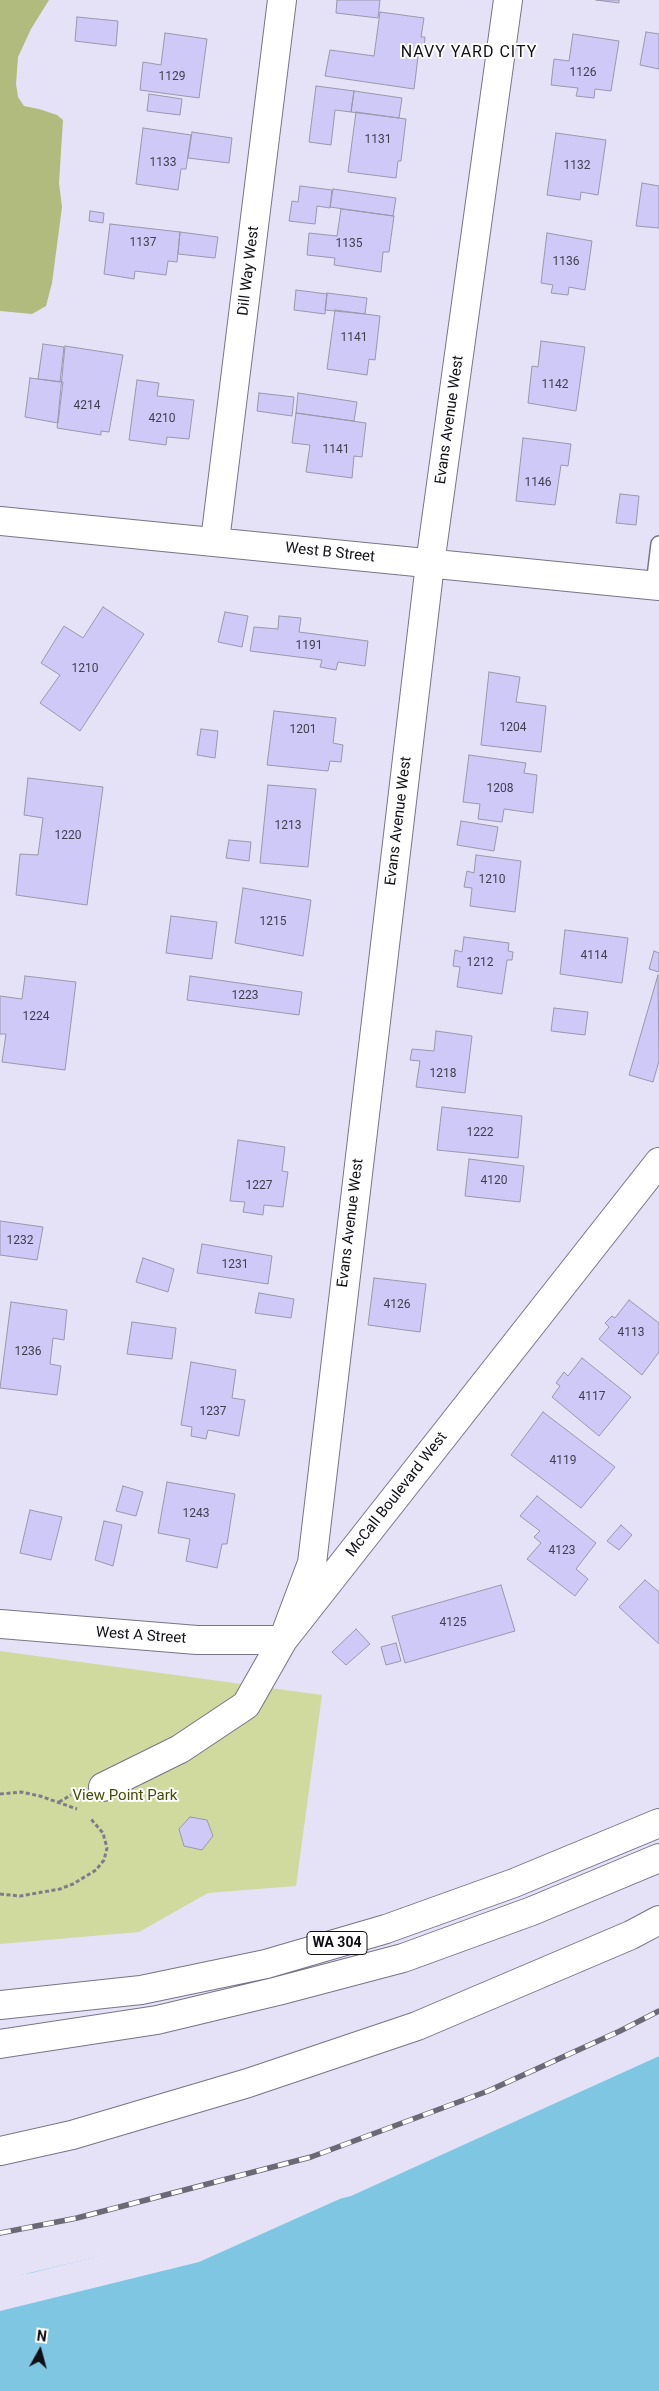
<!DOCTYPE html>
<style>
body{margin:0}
#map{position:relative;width:659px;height:2391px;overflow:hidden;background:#e5e2f7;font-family:Roboto,sans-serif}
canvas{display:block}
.north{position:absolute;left:15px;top:2326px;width:50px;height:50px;-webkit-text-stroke:4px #fff;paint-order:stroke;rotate:7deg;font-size:14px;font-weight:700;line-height:20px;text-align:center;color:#100f16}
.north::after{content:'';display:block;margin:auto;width:18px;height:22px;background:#100f16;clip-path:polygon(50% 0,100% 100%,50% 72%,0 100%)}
</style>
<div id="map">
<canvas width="659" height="2391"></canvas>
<div class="north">N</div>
</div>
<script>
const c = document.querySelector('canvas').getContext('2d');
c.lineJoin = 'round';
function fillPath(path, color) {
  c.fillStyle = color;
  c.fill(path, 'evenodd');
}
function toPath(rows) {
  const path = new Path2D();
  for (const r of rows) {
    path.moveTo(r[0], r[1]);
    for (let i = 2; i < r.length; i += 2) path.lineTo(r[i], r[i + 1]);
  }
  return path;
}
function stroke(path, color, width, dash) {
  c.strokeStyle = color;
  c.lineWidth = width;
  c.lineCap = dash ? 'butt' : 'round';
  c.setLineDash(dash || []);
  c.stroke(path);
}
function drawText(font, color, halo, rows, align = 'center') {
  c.font = font + ' Roboto,sans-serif';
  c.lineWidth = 4;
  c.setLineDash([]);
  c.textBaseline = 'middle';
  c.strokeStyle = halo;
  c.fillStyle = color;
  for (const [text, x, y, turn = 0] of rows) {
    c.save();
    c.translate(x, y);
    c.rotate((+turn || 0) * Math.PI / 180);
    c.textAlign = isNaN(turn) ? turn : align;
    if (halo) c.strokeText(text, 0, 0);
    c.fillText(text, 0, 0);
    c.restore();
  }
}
fillPath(toPath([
 [0,1651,322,1695,296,1886,208,1893,139,1932,0,1944]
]), '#d0da9f');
fillPath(toPath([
 [0,0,49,0,31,29,18,57,16,84,18,97,24,106,39,109,57,115,63,120,59,183,62,207,52,283,46,306,32,314,0,311]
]), '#b1bb7e');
fillPath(toPath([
 [659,2056,659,2391,0,2391,0,2280,351,2196]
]), '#7ec6e1');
fillPath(toPath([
 [659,2053,659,2056,199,2262,0,2311,0,2278,31,2273,351,2193]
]), '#e5e2f7');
const building = toPath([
 [337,0,380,0,378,18,336,13,337,0],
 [596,0,619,0,619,3,596,0],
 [380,12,424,18,421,37,425,37,424,49,419,49,414,89,325,76,330,50,374,56,380,12],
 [77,17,118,21,116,46,75,41,77,17],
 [646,32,659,34,659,69,640,65,646,32],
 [165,33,207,39,199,98,140,90,143,62,161,65,165,33],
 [573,34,619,41,611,91,595,89,594,98,576,96,578,88,551,85,554,59,569,61,573,34],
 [316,86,354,91,351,112,335,110,331,145,309,142,316,86],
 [354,91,402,98,399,118,351,112,354,91],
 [149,94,182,99,180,115,147,111,149,94],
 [356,112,406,119,401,161,398,161,396,178,348,172,356,112],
 [143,128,191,135,186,169,181,169,178,190,136,184,143,128],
 [192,132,232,138,229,163,188,158,192,132],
 [556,133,606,140,598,195,581,192,580,200,547,195,556,133],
 [642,183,659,186,659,228,636,226,642,183],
 [300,186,332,190,330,208,317,206,315,224,289,221,292,201,298,202,300,186],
 [333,189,396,198,393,216,330,207,333,189],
 [341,209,394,216,389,252,383,252,381,272,334,265,335,258,307,255,309,233,337,236,341,209],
 [90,211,104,213,103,223,89,221,90,211],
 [110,224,180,232,177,262,168,261,166,275,135,271,134,279,104,274,110,224],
 [180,232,218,237,215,258,178,254,180,232],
 [547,233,592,241,585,290,569,287,568,295,551,293,553,285,541,283,547,233],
 [296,290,327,294,325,314,294,310,296,290],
 [327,293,367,298,365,314,325,310,327,293],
 [335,310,380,316,375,360,369,359,367,375,327,369,335,310],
 [541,341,585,347,576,411,528,403,532,366,538,367,541,341],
 [43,344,64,347,60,382,38,379,43,344],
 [65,346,123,355,109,432,101,431,101,435,57,428,65,346],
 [30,378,63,382,58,423,25,417,30,378],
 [137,380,159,383,157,396,194,400,189,439,167,437,166,445,129,440,137,380],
 [259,393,294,397,292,416,257,411,259,393],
 [298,393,357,402,354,421,296,413,298,393],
 [296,413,366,423,362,457,354,456,352,478,306,472,310,445,292,443,296,413],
 [523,438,571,444,568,466,561,465,555,505,516,501,523,438],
 [620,494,639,496,636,525,616,523,620,494],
 [103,607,144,634,80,731,40,703,60,675,41,663,64,626,83,638,103,607],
 [225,612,248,616,242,647,218,642,225,612],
 [279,616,301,618,299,632,368,641,365,666,338,662,336,670,320,667,322,660,250,651,254,627,278,629,279,616],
 [489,672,520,677,516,702,546,706,541,752,481,745,489,672],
 [274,711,336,718,333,743,343,745,341,762,330,761,328,771,267,765,274,711],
 [201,729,218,731,215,758,197,755,201,729],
 [469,755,526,763,524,773,537,775,533,813,504,809,502,822,478,819,480,804,463,802,469,755],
 [28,778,103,787,87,905,16,895,20,854,38,855,43,818,24,815,28,778],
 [268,785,316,789,308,867,260,863,268,785],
 [461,821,498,827,494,851,457,845,461,821],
 [229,840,251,842,249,861,226,858,229,840],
 [476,855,521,861,515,912,470,906,472,888,464,887,467,871,474,873,476,855],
 [243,888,311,900,303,956,235,943,243,888],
 [171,916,217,922,212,959,166,953,171,916],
 [565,930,628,938,622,983,560,974,565,930],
 [464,937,509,943,508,951,513,952,512,960,507,960,502,994,457,987,460,967,453,966,455,950,462,952,464,937],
 [654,951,659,953,659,972,649,969,654,951],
 [658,975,659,1061,653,1082,629,1075,658,975],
 [25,976,76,982,65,1070,2,1062,6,1034,0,1034,0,996,22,999,25,976],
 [190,976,302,992,299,1015,187,1000,190,976],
 [554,1008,588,1012,585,1035,551,1031,554,1008],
 [436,1031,472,1036,465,1093,416,1087,420,1061,410,1060,412,1049,434,1051,436,1031],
 [442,1107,522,1116,518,1158,437,1150,442,1107],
 [238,1140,285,1147,282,1171,288,1172,283,1207,264,1205,263,1215,243,1212,245,1202,230,1201,238,1140],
 [469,1159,524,1166,520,1202,465,1196,469,1159],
 [0,1221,43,1227,37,1260,0,1255,0,1221],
 [202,1244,272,1256,268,1284,197,1273,202,1244],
 [143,1258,174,1269,168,1292,136,1282,143,1258],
 [374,1278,426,1284,420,1332,368,1325,374,1278],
 [259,1293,294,1299,291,1318,255,1313,259,1293],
 [629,1300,659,1323,659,1352,642,1375,599,1339,609,1327,605,1323,612,1316,615,1318,629,1300],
 [11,1302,67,1310,64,1340,53,1338,50,1364,61,1366,57,1395,0,1388,11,1302],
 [132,1322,176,1328,172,1359,127,1354,132,1322],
 [582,1358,631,1397,599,1436,552,1397,560,1386,556,1383,564,1372,568,1376,582,1358],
 [191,1362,236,1370,232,1398,245,1400,239,1436,208,1430,206,1439,191,1436,192,1427,181,1425,191,1362],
 [543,1412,615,1467,581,1508,511,1455,543,1412],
 [167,1482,235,1494,227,1544,222,1544,217,1568,186,1561,190,1539,158,1533,167,1482],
 [123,1486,143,1492,136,1516,116,1511,123,1486],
 [537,1496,596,1543,576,1569,588,1579,575,1596,527,1559,541,1543,534,1537,540,1531,520,1516,537,1496],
 [30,1510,62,1517,51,1560,20,1553,30,1510],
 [104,1521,122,1525,113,1566,95,1560,104,1521],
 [621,1525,632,1535,619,1550,607,1541,621,1525],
 [645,1580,659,1592,659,1644,619,1607,645,1580],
 [501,1585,515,1631,405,1663,392,1616,501,1585],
 [356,1629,370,1644,346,1665,332,1652,356,1629],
 [396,1643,401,1661,386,1665,381,1647,396,1643],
 [190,1817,207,1820,213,1836,202,1850,184,1846,179,1829,190,1817]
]);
fillPath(building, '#cfc9f8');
stroke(building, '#9997ab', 1);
const service = toPath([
 [654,585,659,544]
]);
const minor = toPath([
 [0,521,659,586],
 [215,541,282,0],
 [0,1624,197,1640,283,1640],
 [283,1640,312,1563,430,564,508,0],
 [103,1787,180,1749,246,1705,283,1640,659,1162]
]);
const motorway = toPath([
 [0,2005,141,1990,266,1964,386,1929,514,1883,659,1823],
 [0,2044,157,2020,278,1991,403,1958,532,1911,659,1858],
 [0,2151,72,2135,248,2083,417,2026,631,1935,659,1920]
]);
stroke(service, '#767487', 18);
stroke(minor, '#767487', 30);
stroke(motorway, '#767487', 30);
stroke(toPath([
 [0,1794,21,1792,40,1796,77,1809],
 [59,1802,71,1795],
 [0,1894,20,1896,60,1889,73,1884,96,1870,104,1860,107,1848,103,1833,90,1818]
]), '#7e7c8a', 3, [4, 2.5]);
stroke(service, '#fff', 15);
stroke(minor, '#fff', 28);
stroke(motorway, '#fff', 28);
const rail = toPath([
 [0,2233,77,2218,311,2157,488,2091,620,2031,659,2011]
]);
stroke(rail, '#6b6976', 5.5);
stroke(rail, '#fff', 4, [11]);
drawText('12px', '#403e4e', null, [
 ["1126",583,73],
 ["1129",172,77],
 ["1131",378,140],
 ["1133",163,163],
 ["1132",577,166],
 ["1137",143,243],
 ["1135",349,244],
 ["1136",566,262],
 ["1141",354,338],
 ["1142",555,385],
 ["4214",87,406],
 ["4210",162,419],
 ["1141",336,450],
 ["1146",538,483],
 ["1191",309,646],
 ["1210",85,669],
 ["1204",513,728],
 ["1201",303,730],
 ["1208",500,789],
 ["1213",288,826],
 ["1220",68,836],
 ["1210",492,880],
 ["1215",273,922],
 ["4114",594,956],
 ["1212",480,963],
 ["1223",245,996],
 ["1224",36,1017],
 ["1218",443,1074],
 ["1222",480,1133],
 ["4120",494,1181],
 ["1227",259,1186],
 ["1232",20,1241],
 ["1231",235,1265],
 ["4126",397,1305],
 ["4113",631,1333],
 ["1236",28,1352],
 ["4117",592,1397],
 ["1237",213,1412],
 ["4119",563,1461],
 ["1243",196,1514],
 ["4123",562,1551],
 ["4125",453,1623]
]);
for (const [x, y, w] of [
 [337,1943,60]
]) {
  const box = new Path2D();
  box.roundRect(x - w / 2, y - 11.5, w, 23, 4);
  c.fillStyle = '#fff';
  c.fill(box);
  stroke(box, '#100f16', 1);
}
drawText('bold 14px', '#100f16', null, [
 ["WA 304",337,1943]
]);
drawText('15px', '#100f16', '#fff', [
 ["Dill Way West",249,271,-83],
 ["Evans Avenue West",450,420,-82],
 ["West B Street",330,553,6],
 ["Evans Avenue West",399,821,-83],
 ["Evans Avenue West",351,1223,-83],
 ["McCall Boulevard West",397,1495,-52],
 ["West A Street",141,1636,4]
]);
drawText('15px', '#454c03', '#fff', [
 ["View Point Park",125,1796]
]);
c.letterSpacing = '1px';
drawText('16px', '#100f16', '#fff', [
 ["NAVY YARD CITY",469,53]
]);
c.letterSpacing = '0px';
</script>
